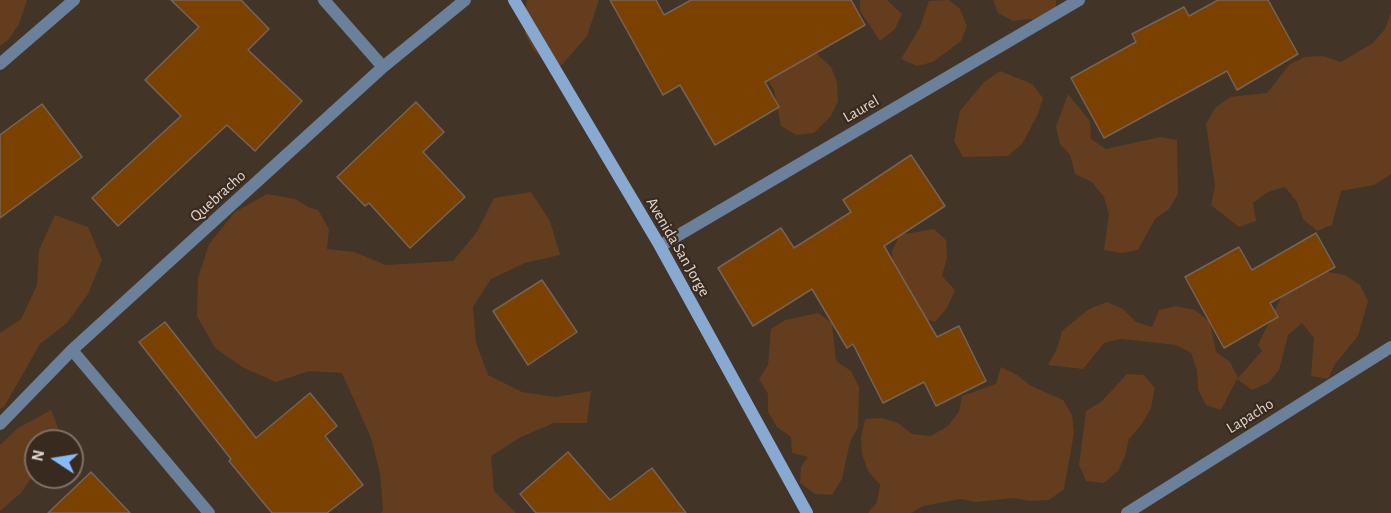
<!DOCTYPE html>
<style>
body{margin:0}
#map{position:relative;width:1391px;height:513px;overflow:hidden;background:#433428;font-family:"Alegreya Sans",sans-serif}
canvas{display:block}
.north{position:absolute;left:24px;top:429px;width:60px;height:60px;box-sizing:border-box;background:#392a1f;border:2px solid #7d7066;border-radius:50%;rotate:282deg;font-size:16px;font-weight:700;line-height:24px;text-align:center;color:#e2d8d1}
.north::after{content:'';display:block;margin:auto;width:21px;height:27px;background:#85bbfb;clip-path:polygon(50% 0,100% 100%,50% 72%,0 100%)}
</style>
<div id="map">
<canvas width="1391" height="513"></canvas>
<div class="north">N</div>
</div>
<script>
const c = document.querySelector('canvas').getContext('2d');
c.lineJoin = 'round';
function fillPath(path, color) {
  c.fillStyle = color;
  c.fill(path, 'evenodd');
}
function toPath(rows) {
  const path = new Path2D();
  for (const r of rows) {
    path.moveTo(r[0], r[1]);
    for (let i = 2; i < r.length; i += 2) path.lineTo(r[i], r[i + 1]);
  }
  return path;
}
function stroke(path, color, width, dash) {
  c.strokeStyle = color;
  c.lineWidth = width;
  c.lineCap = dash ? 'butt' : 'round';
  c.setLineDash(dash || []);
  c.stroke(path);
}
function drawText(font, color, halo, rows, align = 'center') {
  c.font = font + ' "Alegreya Sans",sans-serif';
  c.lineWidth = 4.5;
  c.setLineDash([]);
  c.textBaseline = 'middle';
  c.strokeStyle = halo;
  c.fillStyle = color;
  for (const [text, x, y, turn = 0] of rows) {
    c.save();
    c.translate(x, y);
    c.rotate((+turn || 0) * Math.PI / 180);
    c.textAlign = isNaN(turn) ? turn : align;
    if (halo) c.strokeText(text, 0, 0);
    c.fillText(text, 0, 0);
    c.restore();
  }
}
fillPath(toPath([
 [0,0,27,0,19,24,9,39,0,46],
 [527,0,599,0,587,36,562,65,546,62,533,49,525,34,524,16],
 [860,0,887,0,902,14,895,29,880,41,860,11],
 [949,0,960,9,967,26,961,41,933,62,917,66,901,59,920,27,929,1],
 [993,0,1056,0,1056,9,1048,26,1030,19,1013,21,998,13],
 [1391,13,1391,174,1374,185,1341,191,1332,225,1317,231,1303,219,1297,202,1285,187,1268,192,1253,203,1256,221,1239,227,1211,205,1215,186,1206,124,1215,108,1230,97,1267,93,1290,64,1305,57,1323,56,1341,62,1373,43,1385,29],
 [808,39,818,55,831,67,837,82,838,101,831,116,814,133,796,135,781,126,774,90,765,75],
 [1000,71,1032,84,1043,98,1038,114,1022,144,1008,156,963,157,954,141,960,111,984,82],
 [1068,94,1090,121,1091,139,1106,149,1160,137,1177,140,1178,194,1169,209,1155,219,1138,250,1121,253,1104,250,1109,214,1104,197,1092,182,1075,174,1070,155,1060,144,1056,127],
 [531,192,550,221,560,255,525,263,491,279,473,307,476,343,488,375,522,392,556,397,591,391,587,423,554,423,521,437,491,456,494,491,516,513,381,513,383,510,380,473,371,438,342,373,309,371,276,382,244,368,215,348,197,316,198,278,209,244,235,212,267,194,295,199,308,207,318,210,329,229,327,249,354,252,386,265,453,261,477,232,494,198],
 [55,215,88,227,102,260,88,294,67,323,40,344,4,407,0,409,0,333,21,319,37,285,39,250],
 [934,229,946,240,947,258,942,276,955,290,947,308,935,322,917,316,893,268,892,251,900,235],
 [1328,272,1345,275,1360,285,1368,301,1358,336,1335,364,1328,379,1311,376,1314,338,1302,323,1288,335,1279,370,1268,383,1252,390,1237,379,1221,410,1206,405,1198,389,1197,370,1191,353,1176,345,1121,339,1104,343,1083,369,1048,365,1057,349,1062,331,1089,309,1107,302,1123,309,1136,322,1152,327,1159,310,1176,306,1195,310,1210,322,1216,352,1230,362,1238,378,1262,351,1258,345,1291,277],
 [818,313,832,323,836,361,851,371,859,387,858,427,850,442,842,479,832,495,815,494,800,483,801,467,808,457,792,453,791,437,777,427,768,412,768,394,759,379,768,365,771,329,785,320],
 [1001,367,1017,375,1031,386,1063,400,1072,415,1074,433,1064,489,1049,500,1031,501,1013,498,976,502,960,499,923,506,911,513,868,513,877,502,880,485,868,471,862,454,861,437,865,419,882,418,898,423,912,434,931,436,948,426,959,412,962,396,996,384],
 [1127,374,1144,375,1155,388,1151,408,1142,424,1129,439,1125,456,1118,471,1104,483,1086,481,1079,465,1086,411,1101,402],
 [51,410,63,441,36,441,36,471,21,493,0,511,0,445,18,428]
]), '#633d1e');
const building = toPath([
 [171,0,241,0,269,29,248,50,302,101,255,151,227,125,118,226,92,198,181,116,145,80,199,27,171,0],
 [610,0,656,0,664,15,691,0,851,0,865,25,765,82,779,107,715,145,680,85,663,95,610,0],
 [1218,0,1268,0,1298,54,1237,90,1227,71,1104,138,1071,78,1136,42,1132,34,1184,7,1189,16,1218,0],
 [416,102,444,132,423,152,465,197,410,248,369,203,365,206,337,177,416,102],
 [42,104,82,157,0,218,0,135,42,104],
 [911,155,945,206,884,246,937,337,959,326,986,381,936,406,924,382,883,403,853,344,847,348,812,289,753,326,718,268,781,228,794,248,851,212,843,200,911,155],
 [1316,233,1335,267,1270,303,1278,317,1224,348,1185,277,1239,247,1252,270,1316,233],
 [542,280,577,332,528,365,493,311,542,280],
 [165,322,256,438,310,393,337,426,325,436,363,485,327,513,272,513,229,461,231,459,139,342,165,322],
 [568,452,610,500,652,468,686,513,536,513,520,494,568,452],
 [91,472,130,513,48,513,91,472]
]);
fillPath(building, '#7a4100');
stroke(building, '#756458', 1.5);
stroke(toPath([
 [324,0,383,67],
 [0,64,74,0],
 [660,246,1079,0],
 [72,350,209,513],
 [0,424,72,350,383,67,465,0],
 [1127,513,1391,347]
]), '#6b809a', 12);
stroke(toPath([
 [514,0,660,246,807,513]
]), '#87a9d2', 12);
drawText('16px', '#e2d8d1', '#392a1f', [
 ["Laurel",861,109,-30],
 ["Quebracho",218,196,-42],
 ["Avenida San Jorge",678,247,60],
 ["Lapacho",1250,416,-32]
]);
</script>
